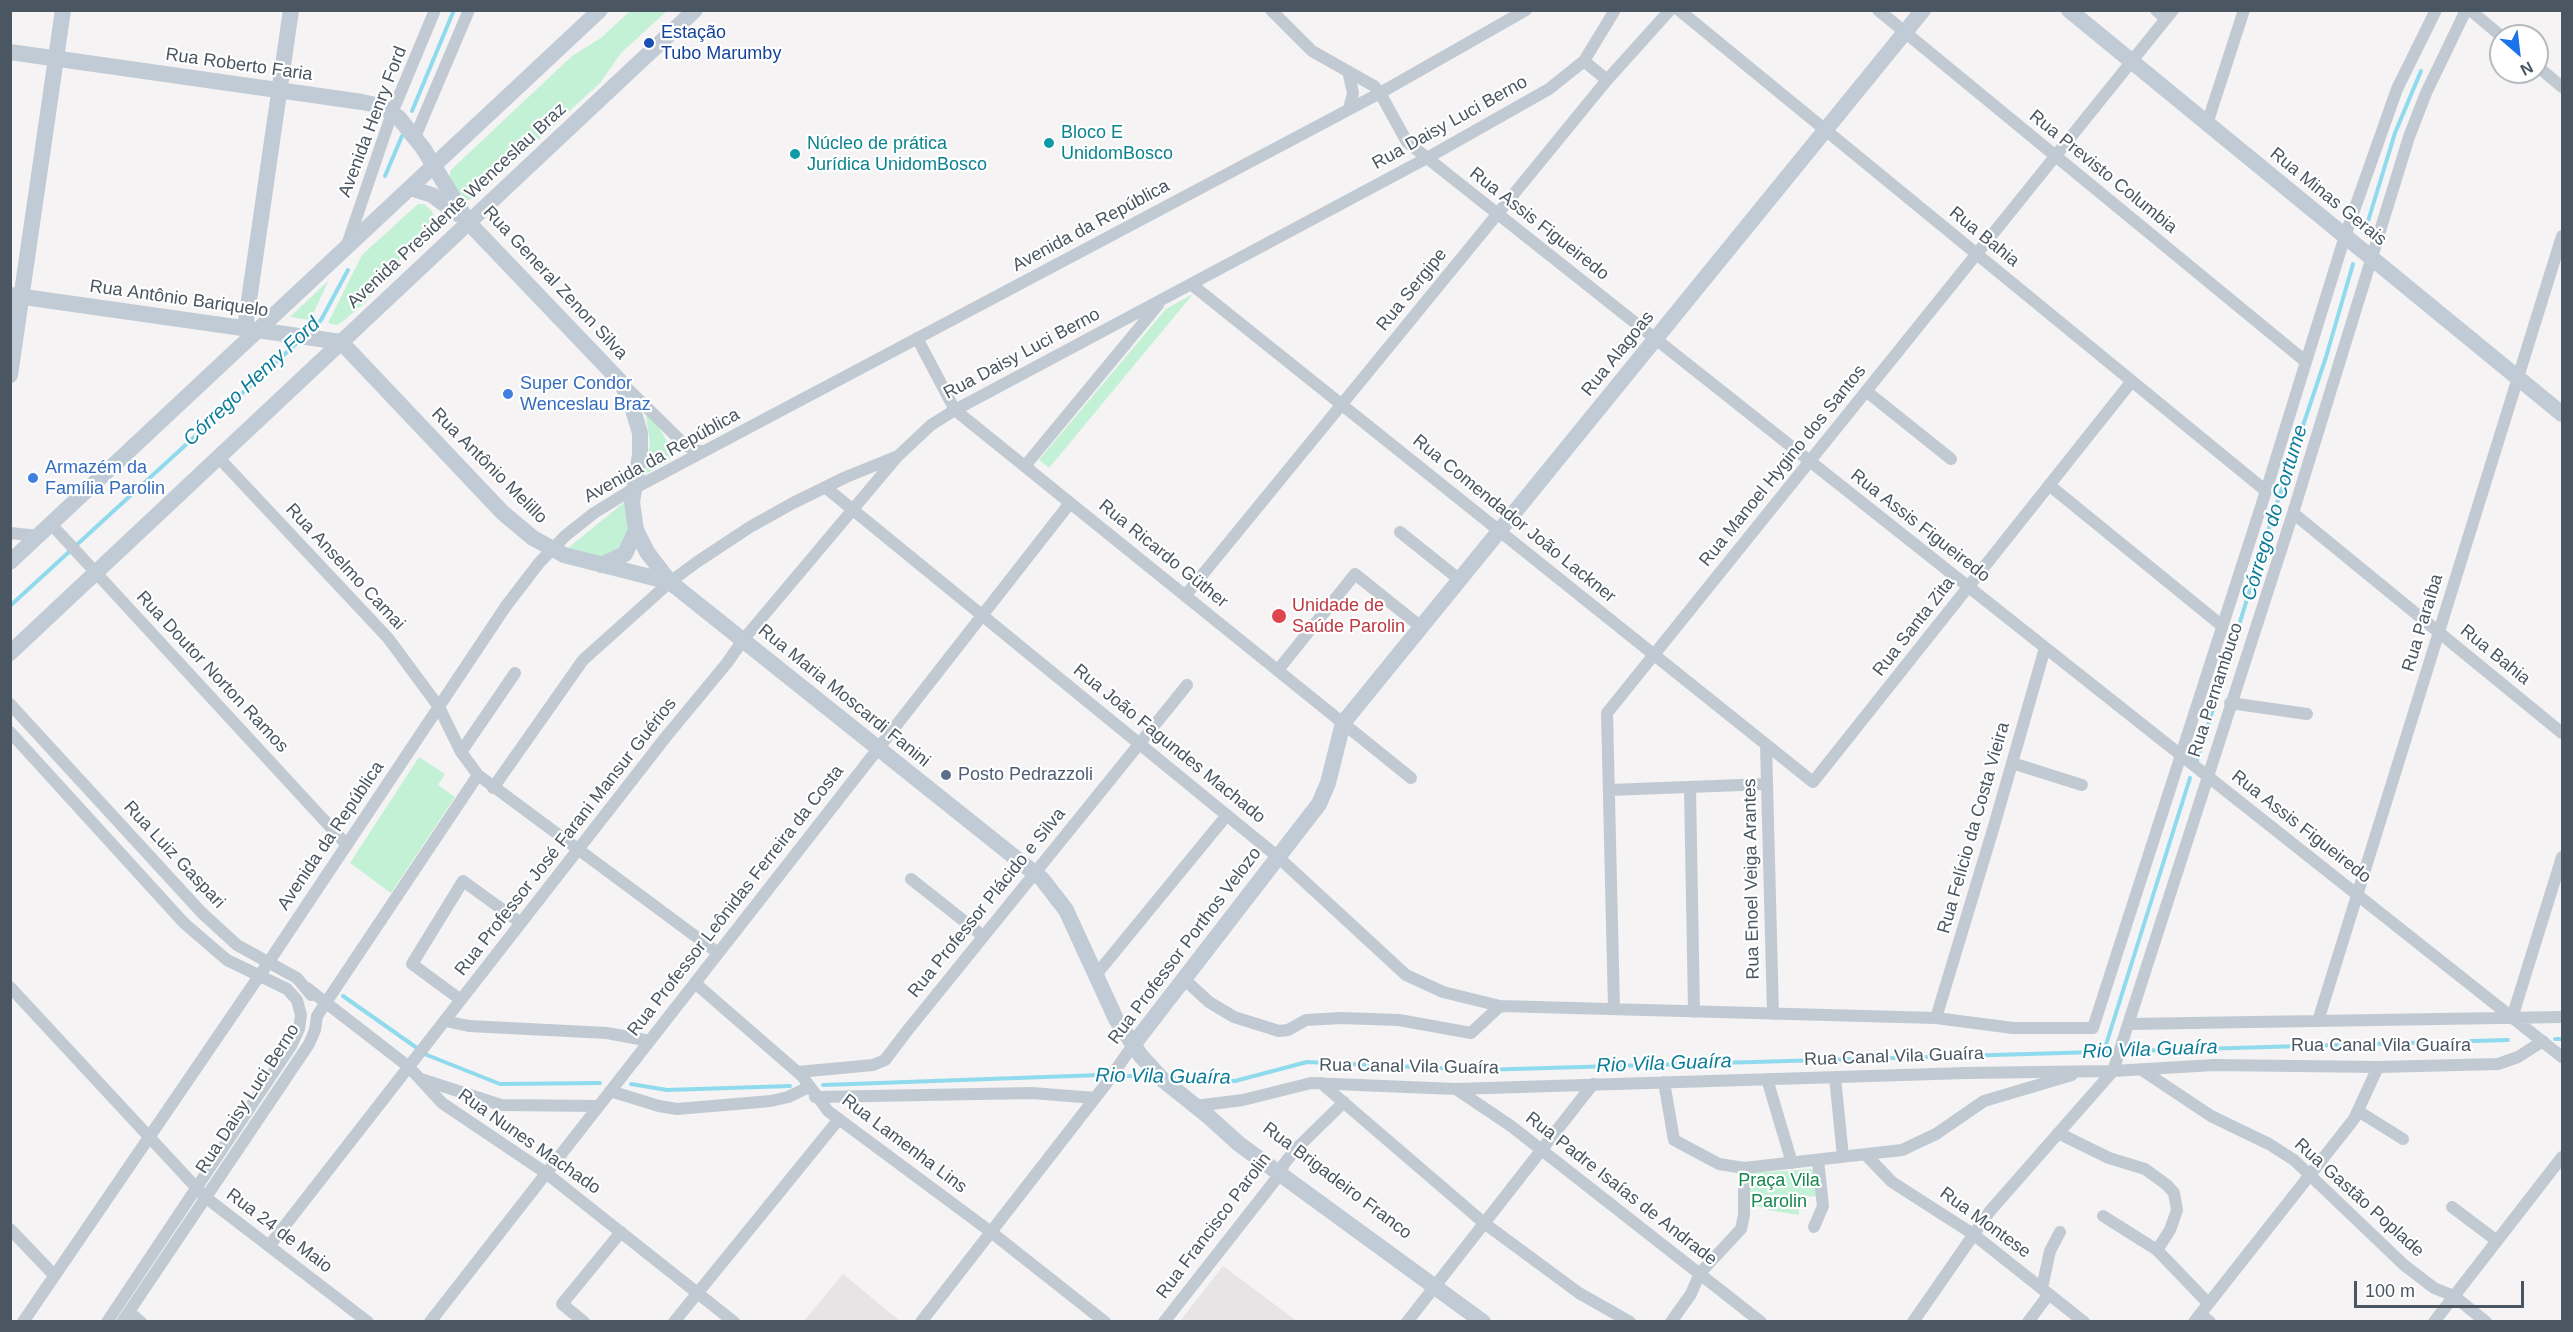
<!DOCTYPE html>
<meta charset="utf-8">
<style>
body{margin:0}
#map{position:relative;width:2573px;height:1332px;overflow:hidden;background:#f5f3f3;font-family:Arial,sans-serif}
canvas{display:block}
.frame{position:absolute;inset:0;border:12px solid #4a5661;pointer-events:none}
.north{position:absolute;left:2489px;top:24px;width:60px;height:60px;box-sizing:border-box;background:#fff;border:2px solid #b7bbc0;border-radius:50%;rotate:152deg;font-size:16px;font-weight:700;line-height:24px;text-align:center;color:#4a5661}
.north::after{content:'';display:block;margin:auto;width:21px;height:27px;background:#1a73e8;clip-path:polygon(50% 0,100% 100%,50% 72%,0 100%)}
.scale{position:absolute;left:2354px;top:1281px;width:170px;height:27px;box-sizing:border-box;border:3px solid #4a5661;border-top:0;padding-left:8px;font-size:18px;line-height:21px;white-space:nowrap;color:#4a5661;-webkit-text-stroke:4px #fff;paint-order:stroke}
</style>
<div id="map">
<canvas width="2573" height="1332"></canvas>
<div class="frame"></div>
<div class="north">N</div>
<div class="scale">100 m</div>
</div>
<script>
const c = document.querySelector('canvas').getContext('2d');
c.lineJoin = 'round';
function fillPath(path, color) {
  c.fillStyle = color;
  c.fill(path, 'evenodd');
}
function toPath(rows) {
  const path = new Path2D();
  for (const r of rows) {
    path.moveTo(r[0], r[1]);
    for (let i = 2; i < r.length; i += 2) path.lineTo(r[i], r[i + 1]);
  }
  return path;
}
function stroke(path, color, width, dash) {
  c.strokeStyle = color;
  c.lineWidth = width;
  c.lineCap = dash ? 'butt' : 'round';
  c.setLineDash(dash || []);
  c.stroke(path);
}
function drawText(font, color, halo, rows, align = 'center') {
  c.font = font + ' Arial,sans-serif';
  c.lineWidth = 4.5;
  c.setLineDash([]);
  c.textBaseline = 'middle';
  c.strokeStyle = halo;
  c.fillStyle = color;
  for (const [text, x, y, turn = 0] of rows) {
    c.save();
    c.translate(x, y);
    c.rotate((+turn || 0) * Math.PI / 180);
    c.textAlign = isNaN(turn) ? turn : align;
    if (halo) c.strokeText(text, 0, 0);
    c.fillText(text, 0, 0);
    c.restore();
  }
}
fillPath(toPath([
 [1223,1266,1297,1321,1180,1321],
 [843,1274,900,1321,804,1321]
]), '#e6e4e5');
fillPath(toPath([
 [630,11,667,11,621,53,600,83,477,196,469,200,464,200,450,178,450,172,453,168,572,56,601,38],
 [418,204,424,204,432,211,435,219,435,226,381,277,367,301,342,322,336,325,328,323,362,255],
 [329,280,310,320,290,317],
 [1193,294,1049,468,1039,460,1166,309],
 [645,410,655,421,668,443,675,448,668,461,644,475,650,443],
 [627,500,629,529,618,551,601,557,568,548],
 [419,757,445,774,438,785,455,797,391,893,350,863],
 [1815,1169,1818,1197,1799,1195,1799,1215,1769,1210,1750,1204,1749,1173]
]), '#c3f1d5');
stroke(toPath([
 [412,111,454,10],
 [385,176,402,136],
 [2365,231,2395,133,2421,71],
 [309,331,321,320,348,270],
 [10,606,299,341],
 [2197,761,2273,515,2326,357,2353,264],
 [343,996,427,1055,500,1084,600,1083],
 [2555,1039,2562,1039],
 [2104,1051,2190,778],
 [1171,1078,1235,1081,1307,1062,1479,1070,2508,1040],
 [631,1084,667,1090,790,1086],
 [823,1085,1100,1075,1152,1077]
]), '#90daee', 4);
stroke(toPath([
 [1271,10,1312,51,1374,86,1380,93,1407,142,2562,1057],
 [1679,10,2266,491],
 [1878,10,2305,361],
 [2156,10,2166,19],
 [2470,10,2501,36],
 [1584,61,1607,80],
 [2537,66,2562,87],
 [1348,71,1353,93,1349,109],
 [2207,124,2244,10],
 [415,137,469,10],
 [347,245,392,113,435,10],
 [1191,284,1813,782,2132,381],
 [917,338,955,410,1411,778],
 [628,389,684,444,696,451,704,451],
 [1866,391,1951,459],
 [218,457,388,638,439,707,461,752,478,775,718,953],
 [1025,466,1158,305],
 [2049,485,2221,625],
 [825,487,1278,857,1406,975,1443,992,1500,1006],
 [2293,513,2562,733],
 [51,524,347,845],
 [1400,532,1460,580],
 [10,533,38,536],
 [1185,596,1607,80,1670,10],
 [1278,670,1355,574,1421,627],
 [2230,703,2307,714],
 [10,704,202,913,237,945,297,978,311,995],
 [10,732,184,923,227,960,287,989,297,1000,301,1015,299,1029,291,1046,107,1322],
 [1766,744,1773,1014],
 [461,752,515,673],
 [2012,763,2082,785],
 [1690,787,1694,1012],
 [493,788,583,660,670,582,697,562,750,527,793,503,846,477,898,456,931,425,955,410,1427,158,1549,89,1584,61,1615,10],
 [1609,790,1767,784],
 [911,879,983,936],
 [1095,976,1227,815],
 [1184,979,1209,1002,1234,1017,1279,1031,1288,1030,1306,1020,1341,1018,1399,1020,1471,1033,1500,1006,1936,1018,2013,1028,2093,1028,2266,491,2345,236,2397,89,2436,10],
 [695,983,802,1076,828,1111,991,1232,1105,1322],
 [10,987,205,1197,368,1322],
 [307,988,409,1067,442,1103,546,1173,734,1322],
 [461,1000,412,964,463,881,521,923],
 [1614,1009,1607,713,2173,10],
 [1936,1018,1994,826,2045,648],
 [2512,1018,2562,857],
 [445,1021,469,1026,607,1033,650,1041],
 [2318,1021,2562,236],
 [2129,1024,2562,1017],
 [2142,1070,2211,1116,2269,1144,2294,1160,2404,1265,2434,1288,2454,1296,2486,1322],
 [798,1072,873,1065,885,1060,907,1031,1187,685],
 [1835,1077,1843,1157],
 [421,1079,501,1105,598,1106],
 [1767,1079,1792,1163],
 [1664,1082,1674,1140,1719,1164,1744,1168,1902,1150,1936,1134,1984,1101,2072,1075],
 [1321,1083,1484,1223,1579,1293,1630,1322],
 [1456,1089,1511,1126,1761,1322],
 [610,1091,659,1106,677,1109,771,1101,788,1097,809,1087],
 [815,1097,1032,1093,1095,1098],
 [1195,1106,1243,1100,1311,1083,1456,1089,1966,1073,2113,1071,2214,1065,2378,1067,2498,1064,2518,1057,2543,1041],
 [2358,1111,2403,1139],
 [2058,1133,2109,1158,2145,1169,2167,1185,2174,1193,2177,1210,2170,1230,2157,1250],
 [1866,1155,1892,1182,1973,1234,2084,1322],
 [2452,1207,2497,1241],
 [2103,1216,2157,1250,2208,1303],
 [1814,1227,1823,1206,1818,1160],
 [10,1229,54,1275],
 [269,1246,665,738,727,663,743,640,897,457],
 [2042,1288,2050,1251,2060,1232],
 [129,1312,141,1322],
 [2200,1314,2210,1322],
 [23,1322,268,963,506,606,539,563,565,536,594,513,633,489,1380,93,1526,10],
 [122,1322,309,1044,315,1030,317,1016,478,775],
 [430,1322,1070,503],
 [584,1322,562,1304,621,1232],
 [674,1322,839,1119],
 [921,1322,1106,1084,1133,1045],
 [1164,1322,1280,1174,1284,1164,1295,1150,1344,1102],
 [1407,1322,1593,1084],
 [1671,1322,1691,1294,1700,1273,1741,1229,1744,1215,1744,1168],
 [1913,1322,1990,1211,2113,1071,2293,513,2409,137,2426,93,2466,10],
 [2028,1322,2049,1294],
 [2194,1322,2354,1119,2378,1067],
 [2434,1322,2562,1157]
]), '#c1cad2', 12);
stroke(toPath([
 [2069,10,2562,414],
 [10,52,362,102,381,106,399,118,423,148,468,222,620,381,631,403,640,433,640,455,632,502,636,530,647,552,670,582,1042,879,1066,910,1116,1019,1141,1056,1163,1080,1208,1116,1239,1144,1483,1322],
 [410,188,432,195,458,214],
 [10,295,341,342,503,513,533,538,564,555,670,582],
 [245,328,291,10],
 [10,375,63,10],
 [10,562,600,10],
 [601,565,625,554,636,530],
 [10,653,695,10],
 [1133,1045,1319,804,1328,783,1343,723,1923,10]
]), '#c1cbd6', 16);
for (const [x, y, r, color] of [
 [649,43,6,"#1a4fb4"],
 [1049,143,6,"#0f9aa8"],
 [795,154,6,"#0f9aa8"],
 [508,394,6,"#3f7fe0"],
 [33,478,6,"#3f7fe0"],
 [1279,616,8,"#e0444e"],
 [946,775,6,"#5c6f8a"]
]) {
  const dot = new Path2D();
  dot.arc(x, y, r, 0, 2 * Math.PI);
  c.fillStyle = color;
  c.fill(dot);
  stroke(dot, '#fff', 2);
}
drawText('18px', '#164399', '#fff', [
 ["Estação",661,33],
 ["Tubo Marumby",661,54]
], 'left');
drawText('18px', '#4a5661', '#fff', [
 ["Rua Roberto Faria",239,65,8],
 ["Avenida Henry Ford",373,122,-69],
 ["Rua Daisy Luci Berno",1450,123,-29],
 ["Rua Previsto Columbia",2103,172,39],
 ["Rua Minas Gerais",2328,197,39],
 ["Avenida Presidente Wenceslau Braz",457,206,-43],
 ["Rua Assis Figueiredo",1539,224,38],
 ["Avenida da República",1091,226,-28],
 ["Rua Bahia",1984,237,39],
 ["Rua General Zenon Silva",555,283,47],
 ["Rua Sergipe",1412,290,-51],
 ["Rua Antônio Bariquelo",179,299,8],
 ["Rua Daisy Luci Berno",1022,354,-28],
 ["Rua Alagoas",1618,354,-51],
 ["Avenida da República",662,456,-29],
 ["Rua Antônio Melillo",489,466,45],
 ["Rua Manoel Hygino dos Santos",1783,466,-51],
 ["Rua Comendador João Lackner",1514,519,39],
 ["Rua Assis Figueiredo",1920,526,38],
 ["Rua Ricardo Güther",1163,554,39],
 ["Rua Anselmo Camai",345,567,47],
 ["Rua Paraíba",2423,623,-73],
 ["Rua Santa Zita",1914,627,-52],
 ["Rua Bahia",2495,655,39],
 ["Rua Doutor Norton Ramos",212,672,47],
 ["Rua Pernambuco",2216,690,-72],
 ["Rua Maria Moscardi Fanini",844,696,39],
 ["Rua João Fagundes Machado",1169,744,39],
 ["Rua Assis Figueiredo",2301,827,38],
 ["Rua Felício da Costa Vieira",1974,828,-74],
 ["Avenida da República",331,836,-56],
 ["Rua Professor José Farani Mansur Guérios",566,837,-52],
 ["Rua Luiz Gaspari",174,855,47],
 ["Rua Enoel Veiga Arantes",1752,879,-91],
 ["Rua Professor Leônidas Ferreira da Costa",736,901,-52],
 ["Rua Professor Plácido e Silva",987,903,-51],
 ["Rua Professor Porthos Velozo",1185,946,-53],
 ["Rua Canal Vila Guaíra",2381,1046],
 ["Rua Canal Vila Guaíra",1894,1057,-2],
 ["Rua Canal Vila Guaíra",1409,1067,1],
 ["Rua Daisy Luci Berno",248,1099,-57],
 ["Rua Nunes Machado",529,1142,35],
 ["Rua Lamenha Lins",904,1144,37],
 ["Rua Brigadeiro Franco",1337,1181,37],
 ["Rua Padre Isaías de Andrade",1621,1189,38],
 ["Rua Gastão Poplade",2359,1198,42],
 ["Rua Montese",1985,1223,36],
 ["Rua Francisco Parolin",1214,1226,-53],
 ["Rua 24 de Maio",279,1231,37]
]);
drawText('18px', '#0d838f', '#fff', [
 ["Bloco E",1061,133],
 ["UnidomBosco",1061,154],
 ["Núcleo de prática",807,144],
 ["Jurídica UnidomBosco",807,165]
], 'left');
drawText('18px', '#366cbe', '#fff', [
 ["Super Condor",520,384],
 ["Wenceslau Braz",520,405],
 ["Armazém da",45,468],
 ["Família Parolin",45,489]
], 'left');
drawText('18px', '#be3a42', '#fff', [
 ["Unidade de",1292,606],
 ["Saúde Parolin",1292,627]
], 'left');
drawText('18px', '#4e5e75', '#fff', [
 ["Posto Pedrazzoli",958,775]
], 'left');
drawText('18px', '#17864f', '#fff', [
 ["Praça Vila",1779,1181],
 ["Parolin",1779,1202]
]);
drawText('italic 20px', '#0c7c9b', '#fff', [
 ["Córrego Henry Ford",252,382,-43],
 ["Córrego do Cortume",2275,513,-73],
 ["Rio Vila Guaíra",2150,1050,-2],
 ["Rio Vila Guaíra",1664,1064,-2],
 ["Rio Vila Guaíra",1163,1077,1]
]);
</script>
